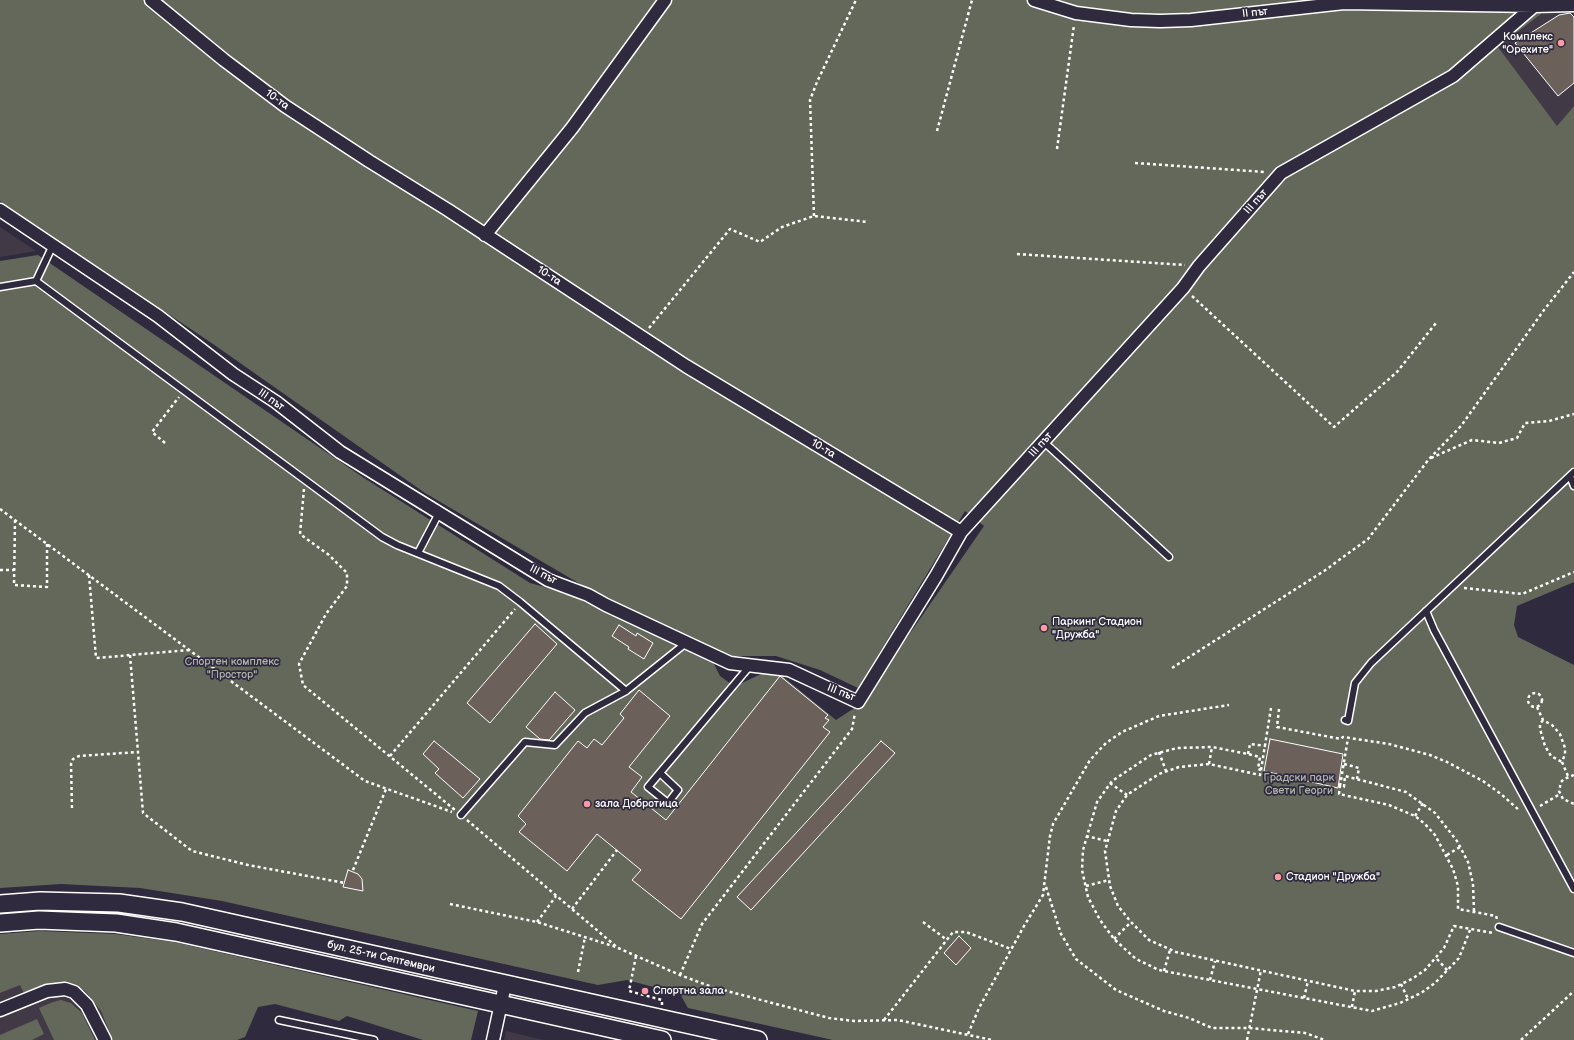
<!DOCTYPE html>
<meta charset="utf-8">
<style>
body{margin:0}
canvas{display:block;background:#2f2a3d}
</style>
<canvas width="1574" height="1040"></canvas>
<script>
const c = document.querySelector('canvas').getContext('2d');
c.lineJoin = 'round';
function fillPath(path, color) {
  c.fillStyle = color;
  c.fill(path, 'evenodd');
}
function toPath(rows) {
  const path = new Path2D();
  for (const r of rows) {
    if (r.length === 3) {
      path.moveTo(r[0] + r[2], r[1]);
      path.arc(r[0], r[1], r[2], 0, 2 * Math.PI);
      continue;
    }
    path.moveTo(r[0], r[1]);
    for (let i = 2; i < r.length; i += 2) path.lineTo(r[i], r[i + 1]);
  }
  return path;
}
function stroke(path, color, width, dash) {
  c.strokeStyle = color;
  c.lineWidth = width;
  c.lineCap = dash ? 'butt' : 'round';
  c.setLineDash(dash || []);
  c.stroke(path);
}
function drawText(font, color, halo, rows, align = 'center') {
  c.font = font + ' "Balsamiq Sans",sans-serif';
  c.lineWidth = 3.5;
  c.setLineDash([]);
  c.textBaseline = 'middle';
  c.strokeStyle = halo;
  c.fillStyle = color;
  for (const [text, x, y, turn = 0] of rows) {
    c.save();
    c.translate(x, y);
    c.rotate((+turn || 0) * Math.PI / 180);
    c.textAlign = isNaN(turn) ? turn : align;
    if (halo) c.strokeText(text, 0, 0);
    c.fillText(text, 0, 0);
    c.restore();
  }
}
fillPath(toPath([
 [1574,7,1574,106,1557,126,1498,47,1541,14],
 [0,227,36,251,0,257],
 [85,982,110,1010,125,1040,0,1040,0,983],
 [506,1031,543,1040,504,1040]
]), '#413a46');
fillPath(toPath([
 [0,0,1539,0,1541,14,1498,47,1557,126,1574,106,1574,582,1517,606,1514,625,1518,637,1574,665,1574,1040,833,1040,688,1008,680,994,627,980,598,985,222,901,140,888,61,884,0,888,0,261,38,255,364,478,530,583,566,593,713,662,720,676,731,684,740,684,765,672,781,675,836,720,862,703,984,526,965,511,858,688,820,670,776,656,728,656,616,605,425,493,213,344,0,201],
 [40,931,115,934,174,942,478,1011,471,1040,423,1040,347,1016,339,1021,275,1004,258,1007,245,1037,237,1040,113,1040,101,1011,85,991,66,983,53,983,25,995,20,985,0,993,0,934],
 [61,1000,71,1003,82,1013,95,1040,54,1040,39,1008,53,1002],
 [37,1019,44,1034,32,1040,0,1040,0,1035]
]), '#63685a');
const building = toPath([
 [1570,13,1574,17,1574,83,1558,96,1515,43,1559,15,1570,13],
 [535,624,557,644,490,723,467,703,535,624],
 [619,625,636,636,637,633,653,643,644,659,628,649,629,647,612,636,619,625],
 [780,676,828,715,825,718,829,720,823,727,830,732,681,919,632,880,641,870,597,834,567,871,519,832,526,824,518,816,578,741,587,748,594,739,602,745,624,718,620,714,639,690,670,716,629,767,642,777,631,792,666,820,780,676],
 [555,692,575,710,549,740,540,739,526,727,555,692],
 [1270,739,1343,754,1338,788,1264,771,1270,739],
 [434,741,480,779,463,798,435,773,439,769,423,754,434,741],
 [881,741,895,753,751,910,737,897,881,741],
 [348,870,358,874,362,879,363,891,343,887,348,870],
 [959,936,971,948,956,965,944,953,959,936]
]);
fillPath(building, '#6c605b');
stroke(building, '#fff', 1);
const lane = toPath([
 [36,281,53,245],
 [0,287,36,281,382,537,397,545,499,586,520,602,626,691],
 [1044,442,1169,557],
 [1570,476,1574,486],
 [418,553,439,513],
 [1426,611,1434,630,1574,889],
 [1345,720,1348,721,1355,683,1371,663,1574,472],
 [660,773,678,790,668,803,648,787,749,667],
 [461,815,525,742,555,745,585,713,626,691,686,643],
 [1499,927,1574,953],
 [279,1020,374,1040]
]);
const street = toPath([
 [151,0,224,60,285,106,369,161,448,210,686,366,961,532],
 [1034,0,1076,13,1131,20,1160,21,1191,20,1344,3,1534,6,1574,5],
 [0,210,158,316,233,374,276,402,340,452,548,580,588,595,606,605,730,663,789,670,858,702,936,576,961,532,1183,288,1199,266,1281,173,1453,76,1534,6],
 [485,235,572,128,665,0],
 [0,1010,47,991,65,989,74,992,87,1005,105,1040],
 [493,1040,505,985]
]);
const secondary = toPath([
 [0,904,40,901,119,903,182,912,758,1040],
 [0,923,39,920,116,923,176,932,662,1040]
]);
stroke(lane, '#fff', 9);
stroke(street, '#fff', 15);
stroke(secondary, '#fff', 20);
stroke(toPath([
 [937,131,972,0],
 [1057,149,1074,25],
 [1135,163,1265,172],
 [814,216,810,100,817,82,856,0],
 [1017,254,1185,265],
 [1192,296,1334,427,1397,372,1436,323],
 [649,328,730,229,760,242,782,227,814,216,868,222],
 [165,443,152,432,179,397],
 [1431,458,1472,440,1499,443,1517,438,1525,423,1549,421,1574,414],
 [304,489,300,534,329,555,347,573,347,586,326,614,299,664,303,685,455,810],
 [0,509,365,781,452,812],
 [15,520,14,585,47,587,47,544],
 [0,570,14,570],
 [89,575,96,658,189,650],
 [1464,588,1522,594,1574,572],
 [130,655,143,813,192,851,248,865,345,883],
 [1172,668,1324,571,1368,539,1429,459,1461,426,1544,310,1574,272],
 [1535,700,7],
 [1537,707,1543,720,1552,725,1560,734,1565,748,1565,754,1562,762,1568,776],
 [1279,709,1277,727,1341,739,1343,737,1389,744,1430,755,1447,762,1483,781,1501,794,1520,811],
 [1543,720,1540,724,1540,729,1545,746,1551,756,1562,762],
 [1159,752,1166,771],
 [1248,754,1250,744,1266,746],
 [390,756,515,609],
 [1209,764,1212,747],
 [1344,764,1359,768,1357,779],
 [1261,770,1271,708],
 [1574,775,1564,779,1561,782,1559,791,1563,799,1574,804],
 [1110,783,1127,795],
 [1340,786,1348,738],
 [1540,806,1560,794],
 [72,808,71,764,73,759,79,756,138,752],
 [1415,816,1423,803],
 [467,820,618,948,680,975,712,987,829,1018,854,1021,898,1020,992,1040],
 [1086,836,1107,841],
 [1447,855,1460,847],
 [353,870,386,789],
 [1086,886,1109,880],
 [1046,887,1061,934,1076,959,1116,990,1164,1011,1189,1018,1212,1028,1249,1028,1305,1033,1325,1040],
 [450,904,537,922,616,947],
 [572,909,617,850],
 [1474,911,1473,884,1468,862,1457,841,1435,813,1406,792,1345,776,1344,787,1340,786,1339,794,1389,805,1415,816,1425,824,1435,835,1453,869,1458,886,1458,909,1496,916,1497,919],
 [537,922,556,896],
 [923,922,947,940],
 [1470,930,1459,958,1435,983,1421,993,1400,1003,1372,1011,1210,980,1159,970,1136,959,1114,939,1100,920,1088,897,1082,870,1083,850,1097,802,1112,781,1151,755,1177,748,1212,747,1248,754,1260,757,1258,769,1261,770,1260,775,1209,764,1179,767,1159,774,1142,785,1127,795,1116,811,1105,851,1110,886,1118,906,1131,922,1149,940,1176,952,1355,991,1376,991,1395,987,1412,979,1425,970,1444,948,1454,926,1493,933],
 [1114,939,1131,922],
 [636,956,629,991,662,1000,662,1005],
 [1437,959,1448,971],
 [1164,971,1170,950],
 [578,972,585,937],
 [680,975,702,924,852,729,855,713],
 [1210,980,1215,961],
 [1401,984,1408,999],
 [1304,998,1308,981],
 [1352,1007,1355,991],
 [884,1020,953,932,966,932,1011,949],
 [968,1034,979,1008,1024,926,1043,895,1050,836,1053,824,1090,760,1106,743,1122,732,1159,716,1229,705],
 [1247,1040,1261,970],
 [1521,1040,1574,991]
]), '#fff', 2.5, [3, 3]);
stroke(lane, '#2f2a3d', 6);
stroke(street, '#2f2a3d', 12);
stroke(secondary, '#2f2a3d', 17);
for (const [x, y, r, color] of [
 [1561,43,4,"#ff9aa2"],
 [1044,628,4,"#ff9aa2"],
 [587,804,4,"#ff9aa2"],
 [1278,877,4,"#ff9aa2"],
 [645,991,4,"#ff9aa2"]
]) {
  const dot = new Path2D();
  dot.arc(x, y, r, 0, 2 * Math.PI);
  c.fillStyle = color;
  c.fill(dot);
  stroke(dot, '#2f2a3d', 1.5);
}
drawText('11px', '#fff', '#2f2a3d', [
 ["ІІ път",1255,13,-6],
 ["10-та",277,100,36],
 ["ІІІ път",1256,202,-48],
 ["10-та",549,276,33],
 ["ІІІ път",271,400,35],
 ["ІІІ път",1041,445,-48],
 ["10-та",823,449,31],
 ["ІІІ път",543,575,28],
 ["ІІІ път",841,693,22],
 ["бул. 25-ти Септември",381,957,13]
]);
drawText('11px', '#fff', '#2f2a3d', [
 ["Комплекс",1553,37,"right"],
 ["\"Орехите\"",1553,50,"right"],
 ["Паркинг Стадион",1052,622],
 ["\"Дружба\"",1052,635],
 ["зала Добротица",595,804],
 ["Стадион \"Дружба\"",1286,877],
 ["Спортна зала",653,991]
], 'left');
drawText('11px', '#b1b4ac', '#2f2a3d', [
 ["Спортен комплекс",232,662],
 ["\"Простор\"",232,675],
 ["Градски парк",1299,778],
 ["Свети Георги",1299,791]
]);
</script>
